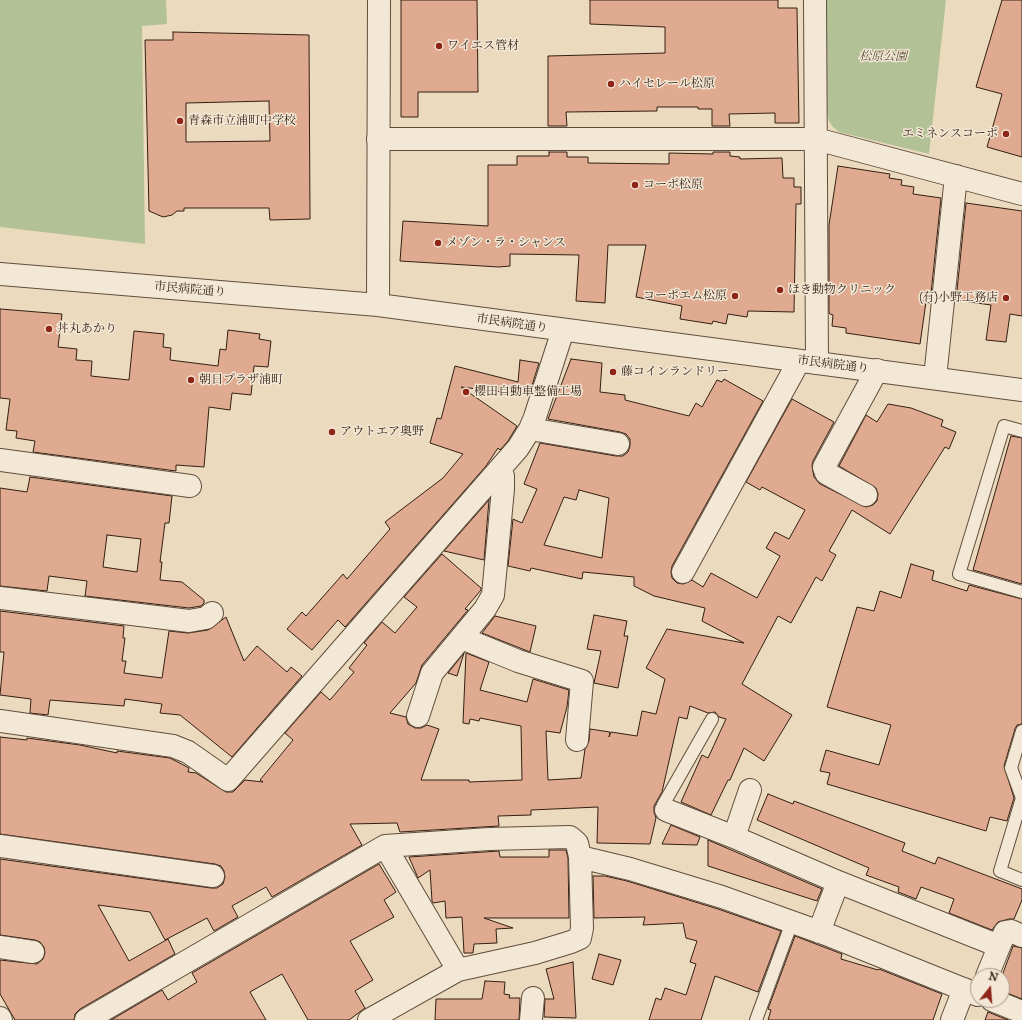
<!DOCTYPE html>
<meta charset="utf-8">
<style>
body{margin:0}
#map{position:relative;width:1022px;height:1020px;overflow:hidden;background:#ecdabf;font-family:"IM FELL Great Primer",serif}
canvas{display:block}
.north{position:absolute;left:970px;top:968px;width:40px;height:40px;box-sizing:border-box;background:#f3e7d5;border:1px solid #a69787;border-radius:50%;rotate:17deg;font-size:11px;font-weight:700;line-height:16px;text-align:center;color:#321f12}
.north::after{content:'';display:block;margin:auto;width:14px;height:18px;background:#8f2418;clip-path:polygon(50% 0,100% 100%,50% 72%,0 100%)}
</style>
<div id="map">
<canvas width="1022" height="1020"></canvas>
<div class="north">N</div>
</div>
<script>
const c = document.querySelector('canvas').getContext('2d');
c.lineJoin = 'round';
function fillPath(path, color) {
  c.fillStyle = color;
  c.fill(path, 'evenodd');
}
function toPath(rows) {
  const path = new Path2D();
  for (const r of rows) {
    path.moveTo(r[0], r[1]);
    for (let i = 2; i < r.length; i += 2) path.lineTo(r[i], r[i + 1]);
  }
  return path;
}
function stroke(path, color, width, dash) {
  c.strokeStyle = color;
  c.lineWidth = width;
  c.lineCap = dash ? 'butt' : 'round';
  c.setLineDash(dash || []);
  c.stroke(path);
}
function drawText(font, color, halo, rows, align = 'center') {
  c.font = font + ' "IM FELL Great Primer","Noto Serif JP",serif';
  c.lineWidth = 3;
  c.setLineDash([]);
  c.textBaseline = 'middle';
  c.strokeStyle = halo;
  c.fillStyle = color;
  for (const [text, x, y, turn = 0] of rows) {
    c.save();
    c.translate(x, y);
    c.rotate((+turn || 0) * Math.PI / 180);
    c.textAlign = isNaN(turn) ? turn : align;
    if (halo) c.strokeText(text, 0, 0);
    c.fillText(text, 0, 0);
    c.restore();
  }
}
fillPath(toPath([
 [0,0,166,0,167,24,142,26,145,244,0,227],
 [827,0,946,0,929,154,839,132,833,127,829,121,827,111]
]), '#b2c196');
const building = toPath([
 [401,0,477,0,478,92,418,92,418,117,401,117,401,0],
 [590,0,778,0,778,8,797,8,799,123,775,123,775,113,729,114,730,126,712,126,712,109,698,109,698,107,657,107,657,111,566,112,567,126,548,126,548,56,665,53,665,27,590,24,590,0],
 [1002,0,1022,0,1022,157,987,147,1002,94,976,87,1002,0],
 [173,32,309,35,310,219,270,220,269,208,184,208,184,211,177,211,172,215,163,217,149,211,145,40,173,40,173,32],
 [269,101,270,141,186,142,186,103,269,101],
 [549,152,567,152,567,157,588,157,588,163,669,164,669,153,713,154,713,152,730,152,730,156,740,157,740,159,782,158,783,178,794,178,794,187,801,187,801,204,796,204,794,312,748,311,747,317,728,314,726,324,713,321,712,324,680,319,682,306,636,297,646,245,608,245,605,303,576,301,579,255,510,254,510,266,499,267,400,261,403,221,488,226,488,165,517,165,517,156,549,156,549,152],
 [838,166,890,174,889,178,902,180,901,185,914,187,913,194,941,198,930,303,926,302,920,344,846,333,846,328,832,326,833,315,830,314,829,312,829,225,838,166],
 [966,203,1022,211,1022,316,1010,314,1006,342,986,340,991,305,956,300,966,203],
 [0,309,62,314,58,347,77,349,76,360,92,361,91,376,129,380,134,331,164,334,163,347,171,348,170,360,218,366,220,349,226,350,228,330,260,334,259,339,271,341,268,367,254,366,251,395,232,393,230,410,209,407,204,467,176,465,176,471,33,452,35,441,16,438,17,431,6,430,10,399,0,398,0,309],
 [571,359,602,363,600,392,625,395,625,400,689,416,696,403,702,407,717,380,722,382,724,379,763,401,672,566,671,572,672,578,677,583,683,584,692,580,703,587,711,573,757,598,780,556,766,548,775,532,789,539,805,510,762,487,760,490,746,482,792,399,834,422,813,461,812,466,814,477,820,484,866,507,873,505,877,501,878,494,876,488,839,466,866,415,877,422,888,404,911,408,943,420,941,426,956,432,949,449,945,447,890,534,852,510,829,551,836,555,822,581,816,577,791,623,778,616,742,684,792,715,764,761,744,748,730,780,728,780,711,815,681,802,702,755,708,758,726,719,719,717,715,712,708,713,690,706,687,719,679,717,662,792,654,806,654,812,656,818,650,844,597,843,598,807,531,810,531,815,498,816,499,826,400,832,397,823,350,824,362,845,272,897,266,887,232,906,238,917,214,931,207,918,165,940,150,912,98,905,129,961,168,939,175,954,80,1009,75,1014,74,1020,15,1020,0,994,0,960,37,964,43,959,45,953,44,947,40,942,35,940,0,935,0,859,211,888,217,888,223,884,225,877,224,871,221,866,215,864,0,834,0,737,27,740,27,738,80,745,117,753,117,751,170,758,189,768,188,772,196,773,226,792,233,792,245,780,263,782,260,780,293,740,285,733,321,692,330,700,354,672,349,668,367,645,364,643,382,622,395,633,417,607,404,597,442,554,481,588,481,590,465,609,468,610,422,665,416,683,390,713,406,717,408,724,415,728,421,728,427,725,439,729,421,780,469,780,469,782,522,780,521,726,480,718,479,721,470,719,469,724,463,723,466,653,489,662,480,690,527,702,533,679,569,690,567,707,560,733,546,731,548,780,581,778,585,749,589,741,590,729,610,732,609,737,611,732,637,736,642,711,656,714,665,679,646,668,667,629,744,643,702,621,705,608,654,596,634,586,634,577,583,572,582,579,531,568,530,571,508,566,513,519,522,523,537,489,524,484,540,443,616,456,623,456,628,452,630,446,630,439,626,434,620,432,548,419,571,359],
 [579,490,609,498,602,558,544,545,564,497,576,500,579,490],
 [520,360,539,363,529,395,461,387,517,426,508,441,500,450,498,448,486,466,345,627,338,620,312,650,287,629,302,612,306,616,343,574,347,579,390,529,385,522,443,478,463,454,430,443,437,418,441,419,455,366,518,382,520,360],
 [1011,436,1022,438,1022,584,973,570,1011,436],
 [30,477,172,496,169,523,165,523,160,562,162,562,160,580,182,582,204,600,204,603,201,606,189,608,85,596,87,581,49,576,47,591,0,586,0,488,27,492,30,477],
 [107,535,141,539,137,572,103,567,107,535],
 [489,500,484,560,444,551,489,500],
 [911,564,934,571,932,580,967,591,969,585,1022,599,1022,724,1017,725,1015,729,1004,766,1014,798,1007,821,990,817,986,831,827,784,830,773,820,771,826,750,879,765,891,725,827,707,857,607,874,611,880,591,901,598,911,564],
 [0,611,124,626,123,638,125,638,122,661,126,661,124,673,162,678,169,631,188,633,208,630,226,617,244,661,257,646,287,672,291,667,302,676,232,757,180,715,160,713,162,704,125,699,124,706,50,700,48,715,30,713,31,699,0,695,4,652,0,652,0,611],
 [594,615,627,621,624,636,628,636,618,688,594,683,601,651,587,649,594,615],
 [495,616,536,626,530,652,482,633,495,616],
 [464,653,457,676,448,673,464,653],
 [768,794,793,804,794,801,905,843,902,851,935,864,938,857,1022,889,1022,900,1014,919,1009,919,998,922,992,930,949,913,954,899,921,887,916,899,898,892,899,887,866,875,869,868,757,820,768,794],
 [671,825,700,837,697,845,662,844,671,825],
 [708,840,822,889,817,901,708,866,708,840],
 [549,850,566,850,568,858,569,918,484,918,513,928,496,929,497,943,474,944,473,953,464,953,462,917,446,918,445,901,433,903,432,901,430,870,418,878,409,857,499,851,500,857,549,857,549,850],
 [379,864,396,892,384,900,394,917,350,941,373,980,355,991,365,1008,349,1020,308,1020,282,974,250,992,266,1020,111,1020,162,990,168,1000,197,982,192,973,379,864],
 [593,876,605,876,627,881,718,909,781,931,758,992,715,976,701,1020,649,1020,656,998,661,1000,665,988,686,995,696,964,690,962,697,941,686,938,683,923,643,925,645,917,594,918,593,876],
 [795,936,842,954,841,959,878,970,879,969,942,994,933,1020,768,1020,771,1010,768,1009,795,936],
 [1013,946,1022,948,1022,999,1002,991,1002,976,1013,946],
 [599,954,621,960,613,985,592,979,599,954],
 [573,962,576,1018,544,1017,545,999,554,999,546,969,573,962],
 [485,981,505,982,504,994,510,995,509,998,520,998,519,1020,435,1020,436,999,482,999,485,981],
 [988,1012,1008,1020,985,1020,988,1012]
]);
fillPath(building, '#dfaa90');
stroke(building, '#321f12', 1);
const service = toPath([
 [1022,431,1004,426,959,574,1022,592],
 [1022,731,1011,768,1022,798],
 [1022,798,1000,871,1022,880],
 [666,810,663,805,712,719],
 [756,1020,792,922]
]);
const minor = toPath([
 [815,0,817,363],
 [378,139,816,139,1022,194],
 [935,378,956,176],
 [530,429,618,444],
 [0,460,190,486],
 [866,495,826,473,824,467,877,370],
 [683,572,799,361],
 [0,598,189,621,206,618,212,613],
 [462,638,518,661,582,681,577,740],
 [418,716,432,673,485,609,493,595,503,489,503,476,500,469],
 [0,721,173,746,188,752,228,780,518,448,530,429,535,417,563,330],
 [666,810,734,837,838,882,999,946],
 [734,837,750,790],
 [0,846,213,876],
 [385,846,458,970],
 [819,932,838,882],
 [0,947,33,952],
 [987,976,1005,932,1011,931,1022,936],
 [992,1000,1022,1012],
 [0,1018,1,1020],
 [86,1020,385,846,489,839,570,837,577,843,580,857,630,869,722,897,831,936,978,995],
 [369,1020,458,970,535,953,571,942,580,938,582,928,580,857],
 [531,1020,533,998],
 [952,1020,964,989]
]);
const tertiary = toPath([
 [0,274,378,305,1022,390],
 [378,305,379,0]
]);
stroke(service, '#604e3d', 14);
stroke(minor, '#604e3d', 24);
stroke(tertiary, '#604e3d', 24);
stroke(service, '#f3e7d5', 12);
stroke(minor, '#f3e7d5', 22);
stroke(tertiary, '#f3e7d5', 22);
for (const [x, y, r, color] of [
 [439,46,4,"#8f2418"],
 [611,84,4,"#8f2418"],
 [180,121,4,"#8f2418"],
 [1006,134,4,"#8f2418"],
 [635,185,4,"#8f2418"],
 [438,243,4,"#8f2418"],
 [780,290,4,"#8f2418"],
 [735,296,4,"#8f2418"],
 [1006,298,4,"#8f2418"],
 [49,329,4,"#8f2418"],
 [613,372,4,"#8f2418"],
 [191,380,4,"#8f2418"],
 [466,392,4,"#8f2418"],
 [332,432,4,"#8f2418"]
]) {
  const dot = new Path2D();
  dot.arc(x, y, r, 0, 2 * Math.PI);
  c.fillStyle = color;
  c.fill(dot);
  stroke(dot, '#f3e7d5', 1.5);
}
drawText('12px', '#321f12', '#f3e7d5', [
 ["ワイエス管材",447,46],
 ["ハイセレール松原",619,84],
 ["青森市立浦町中学校",188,121],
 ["エミネンスコーポ",998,134,"right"],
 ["コーポ松原",643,185],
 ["メゾン・ラ・シャンス",446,243],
 ["ほき動物クリニック",788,290],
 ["コーポエム松原",727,296,"right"],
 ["(有)小野工務店",998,298,"right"],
 ["丼丸あかり",57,329],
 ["藤コインランドリー",621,372],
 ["朝日プラザ浦町",199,380],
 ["櫻田自動車整備工場",474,392],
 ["アウトエア奥野",340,432]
], 'left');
drawText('italic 12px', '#58503a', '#f3e7d5', [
 ["松原公園",883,57]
]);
drawText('12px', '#321f12', '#f3e7d5', [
 ["市民病院通り",190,290,5],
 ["市民病院通り",512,324,8],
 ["市民病院通り",833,365,7]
]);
</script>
